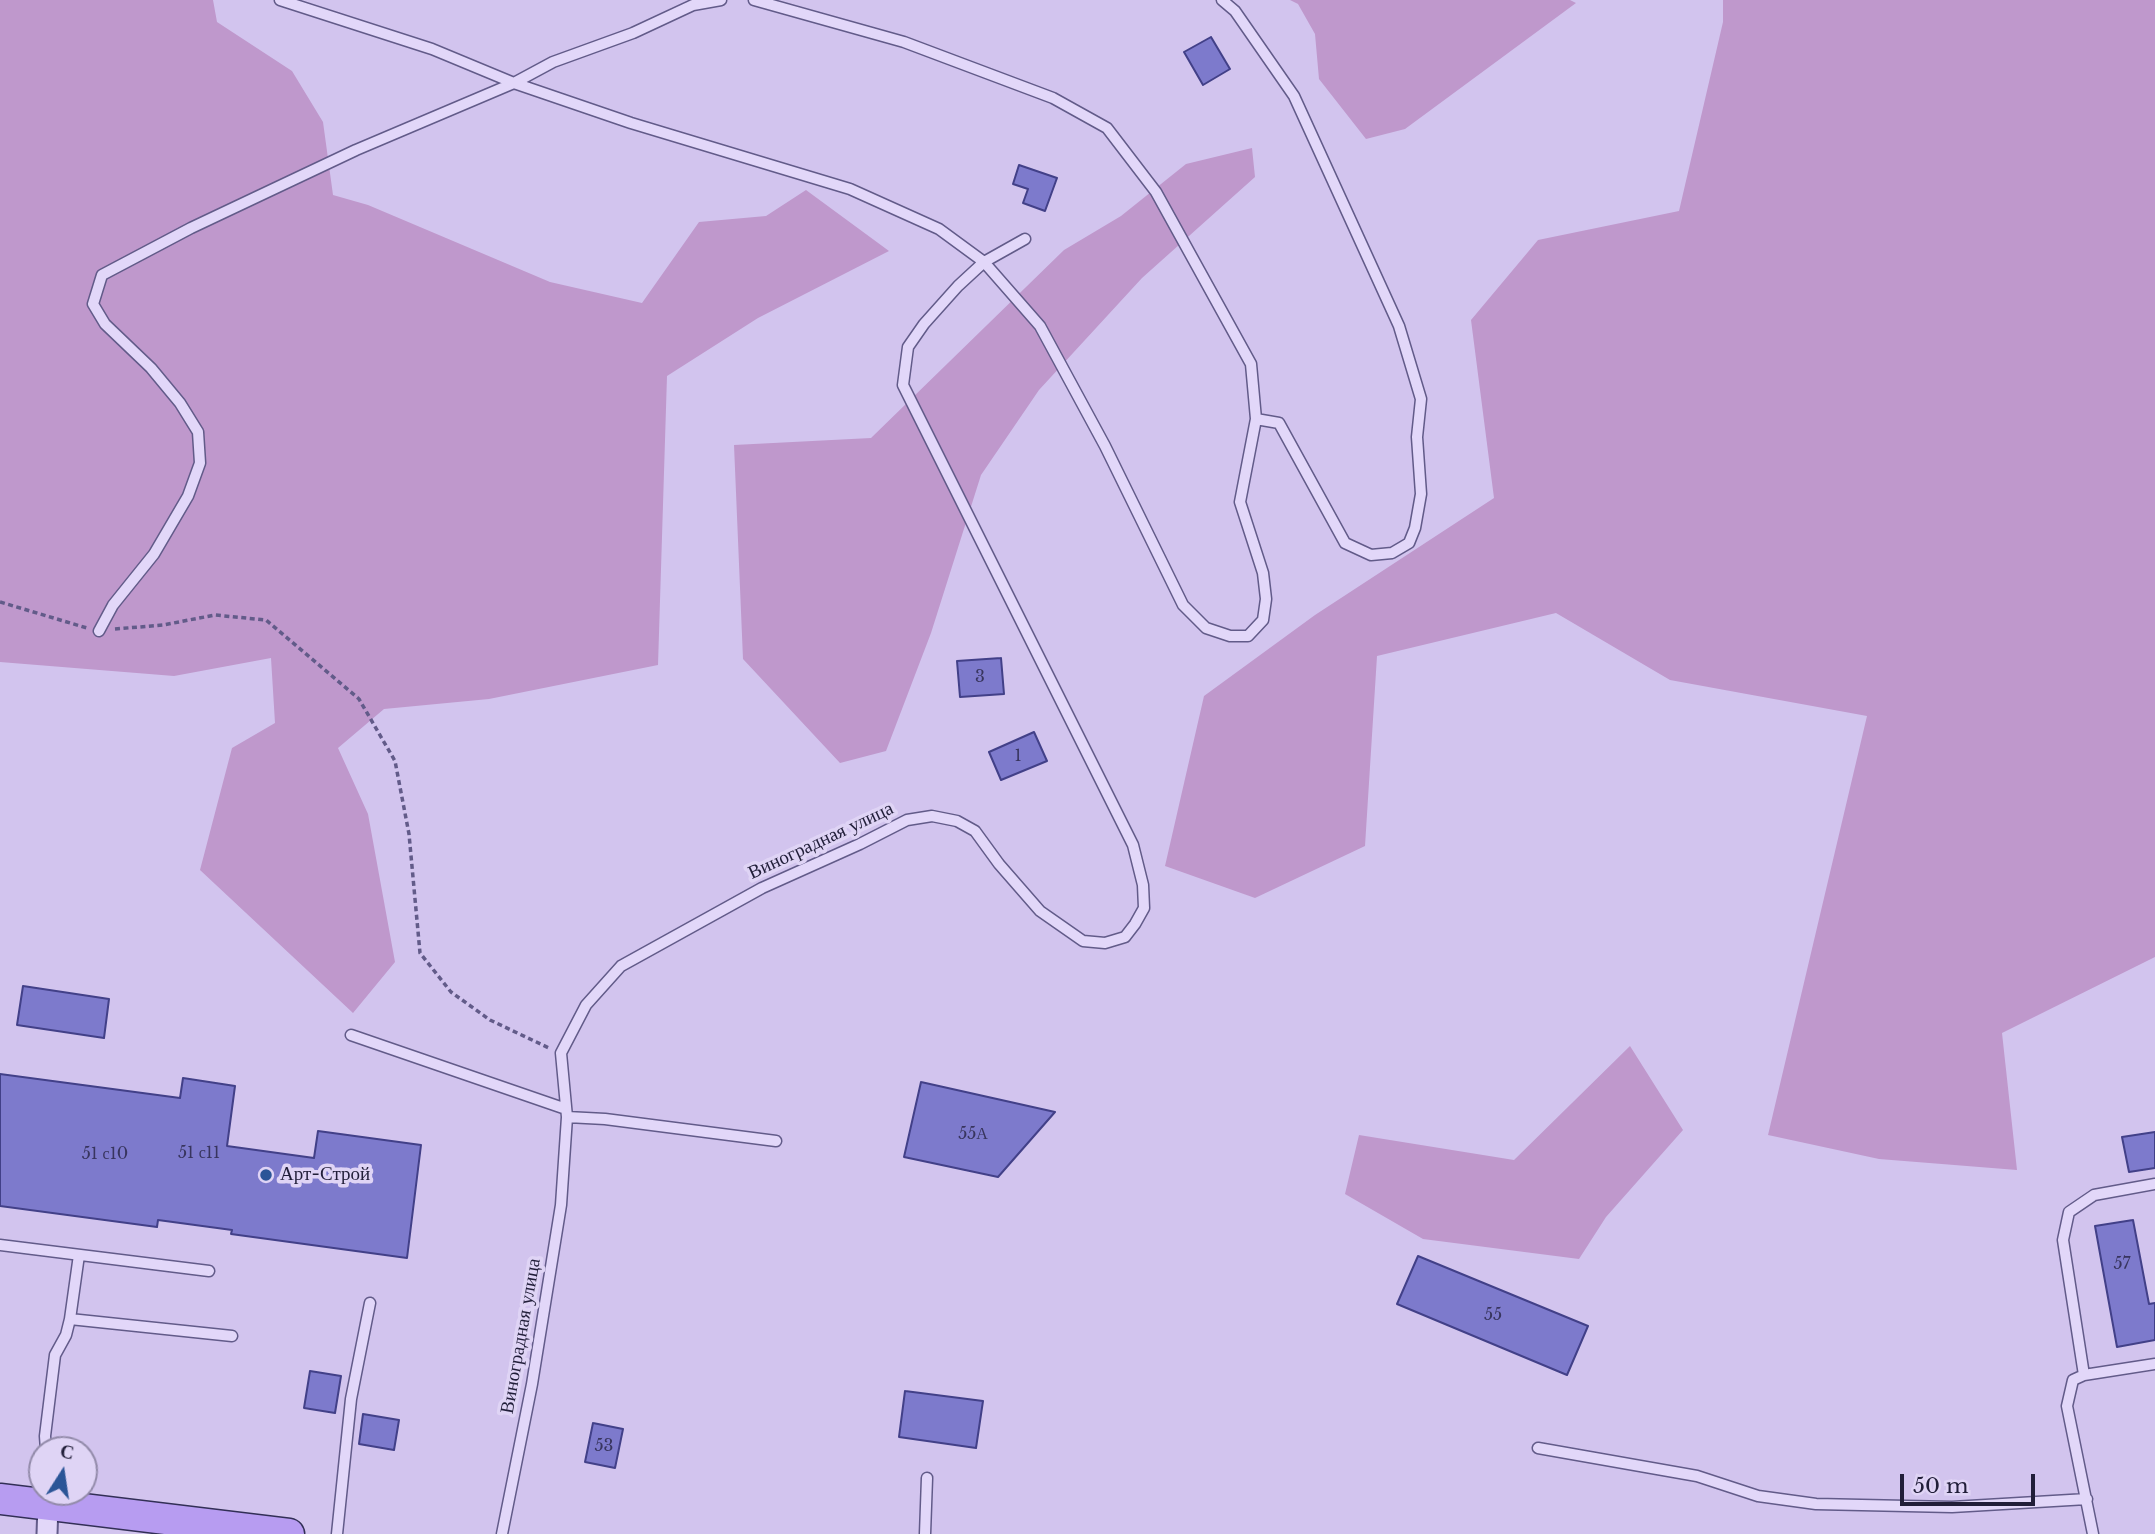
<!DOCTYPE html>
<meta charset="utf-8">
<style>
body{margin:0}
#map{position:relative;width:2155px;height:1534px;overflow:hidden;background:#d2c4ee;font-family:"Libre Baskerville",serif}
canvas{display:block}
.north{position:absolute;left:28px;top:1436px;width:70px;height:70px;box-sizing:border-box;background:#dfd4f5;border:2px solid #938baa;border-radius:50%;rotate:12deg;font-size:19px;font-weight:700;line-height:28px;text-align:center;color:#211e39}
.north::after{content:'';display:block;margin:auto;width:24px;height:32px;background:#2b5597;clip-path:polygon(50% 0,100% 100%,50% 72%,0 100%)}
.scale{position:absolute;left:1900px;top:1474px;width:135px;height:32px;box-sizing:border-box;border:4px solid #211e39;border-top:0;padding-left:9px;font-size:21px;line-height:24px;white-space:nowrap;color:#211e39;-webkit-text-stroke:5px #dfd4f5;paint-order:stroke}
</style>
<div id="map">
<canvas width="2155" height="1534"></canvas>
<div class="north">С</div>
<div class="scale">50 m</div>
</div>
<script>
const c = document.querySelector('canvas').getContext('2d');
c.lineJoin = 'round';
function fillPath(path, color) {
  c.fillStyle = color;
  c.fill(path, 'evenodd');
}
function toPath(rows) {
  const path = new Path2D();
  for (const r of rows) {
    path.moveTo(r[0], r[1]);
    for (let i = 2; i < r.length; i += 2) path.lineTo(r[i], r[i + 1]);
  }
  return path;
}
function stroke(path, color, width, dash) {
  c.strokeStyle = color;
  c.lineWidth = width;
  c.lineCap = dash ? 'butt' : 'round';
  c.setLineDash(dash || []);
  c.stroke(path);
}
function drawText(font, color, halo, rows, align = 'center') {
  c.font = font + ' "Libre Baskerville",serif';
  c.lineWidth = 7;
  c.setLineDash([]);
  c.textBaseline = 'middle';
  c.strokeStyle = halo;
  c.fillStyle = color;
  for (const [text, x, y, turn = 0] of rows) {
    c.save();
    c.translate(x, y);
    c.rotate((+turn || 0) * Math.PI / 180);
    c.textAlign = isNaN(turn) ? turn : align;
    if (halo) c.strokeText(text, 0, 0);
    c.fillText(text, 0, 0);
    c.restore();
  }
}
fillPath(toPath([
 [0,0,213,0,217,22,292,71,323,122,333,195,368,205,550,282,642,303,699,222,766,216,806,190,889,251,758,318,667,376,658,665,489,699,384,709,338,748,368,814,395,962,353,1013,200,870,232,748,275,723,271,658,174,676,0,662],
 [1290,0,1570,0,1576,3,1405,129,1366,139,1319,79,1315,34,1298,4],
 [1723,0,2155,0,2155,957,2002,1033,2017,1170,1879,1159,1768,1135,1867,716,1670,680,1556,613,1377,656,1365,846,1255,898,1165,866,1204,696,1315,615,1494,498,1471,320,1538,240,1679,211,1723,22],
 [1252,148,1255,177,1142,278,1039,390,981,475,931,633,886,751,840,763,743,659,734,445,871,438,1064,250,1121,216,1186,164],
 [1630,1046,1683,1130,1606,1217,1579,1259,1423,1239,1345,1194,1359,1135,1514,1160]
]), '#bf98cc');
const building = toPath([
 [1211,37,1230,69,1203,85,1184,52,1211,37],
 [1019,165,1057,178,1045,211,1023,203,1028,189,1013,184,1019,165],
 [1001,658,1004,694,960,697,957,661,1001,658],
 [1034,732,1047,761,1001,780,989,752,1034,732],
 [23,986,109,999,104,1038,17,1025,23,986],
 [0,1074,180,1098,183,1078,235,1086,227,1146,314,1158,318,1131,421,1145,407,1258,231,1234,232,1230,158,1220,157,1227,0,1206,0,1074],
 [921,1082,1055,1112,998,1177,904,1157,921,1082],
 [2155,1132,2155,1168,2129,1172,2122,1137,2155,1132],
 [2133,1220,2149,1304,2155,1303,2155,1340,2117,1347,2095,1226,2133,1220],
 [1418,1256,1588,1326,1567,1375,1397,1304,1418,1256],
 [310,1371,341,1376,335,1413,304,1408,310,1371],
 [905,1391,983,1401,976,1448,899,1437,905,1391],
 [363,1414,399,1420,394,1450,359,1444,363,1414],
 [593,1423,623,1429,615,1468,585,1462,593,1423]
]);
fillPath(building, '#7d7acc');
stroke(building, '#424088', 2);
const lane = toPath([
 [280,0,432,49,514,83,631,123,850,189,939,229,984,262,958,286,924,324,908,347,903,385,1133,845,1143,885,1144,908,1135,924,1125,937,1105,943,1083,941,1040,911,999,864,975,831,957,821,932,816,907,820,860,844,762,888,621,966,586,1005,561,1053,567,1117,561,1205,532,1384,502,1534],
 [754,0,904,42,1053,98,1107,128,1156,192,1251,364,1256,419,1240,502,1263,573,1266,599,1263,620,1248,636,1230,636,1206,628,1183,605,1105,446,1040,326,984,262,1025,239],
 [1222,0,1235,11,1294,96,1399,326,1421,399,1417,437,1421,494,1415,528,1409,543,1392,553,1371,555,1345,543,1279,423,1256,419],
 [99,631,113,605,154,554,188,496,200,463,198,432,180,403,151,368,105,324,93,304,102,275,191,228,356,150,514,83,553,62,633,33,693,5,721,0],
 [351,1035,566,1109],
 [567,1117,605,1119,776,1141],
 [0,1245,209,1271],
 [70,1319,79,1255],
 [2084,1375,2063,1240,2069,1212,2094,1195,2155,1184],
 [1538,1448,1697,1476,1758,1496,1816,1504,1952,1507,2087,1499],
 [46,1450,45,1436,55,1355,66,1335,70,1319,232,1336],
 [337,1534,351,1399,370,1303],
 [925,1534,927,1478],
 [2093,1534,2067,1406,2073,1380,2084,1375,2155,1364]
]);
const street = toPath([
 [47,1534,48,1505]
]);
const primary = toPath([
 [0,1499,289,1534]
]);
stroke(lane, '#625b89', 13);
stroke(street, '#625b89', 23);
stroke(primary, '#322f56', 33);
stroke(toPath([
 [0,602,87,628],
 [115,629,163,625,215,615,266,620,359,699,395,761,409,834,420,953,451,992,490,1020,549,1048]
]), '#625b89', 3.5, [5, 3.5]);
stroke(lane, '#e2d7f9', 10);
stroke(street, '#e2d7f9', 19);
stroke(primary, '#b79cf1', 30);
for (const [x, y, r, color] of [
 [266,1175,7,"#2b5597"]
]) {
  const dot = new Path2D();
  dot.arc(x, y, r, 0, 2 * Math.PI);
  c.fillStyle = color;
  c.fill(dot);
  stroke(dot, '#dfd4f5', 2.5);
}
drawText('16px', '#38355e', null, [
 ["3",980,677],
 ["1",1018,756],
 ["55А",973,1134],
 ["51 с11",199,1153],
 ["51 с10",105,1154],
 ["57",2122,1264],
 ["55",1493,1315],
 ["53",604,1446]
]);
drawText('19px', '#211e39', '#dfd4f5', [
 ["Виноградная улица",821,841,-25],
 ["Виноградная улица",521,1336,-80]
]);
drawText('19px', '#211e39', '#dfd4f5', [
 ["Арт-Строй",280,1175]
], 'left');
</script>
